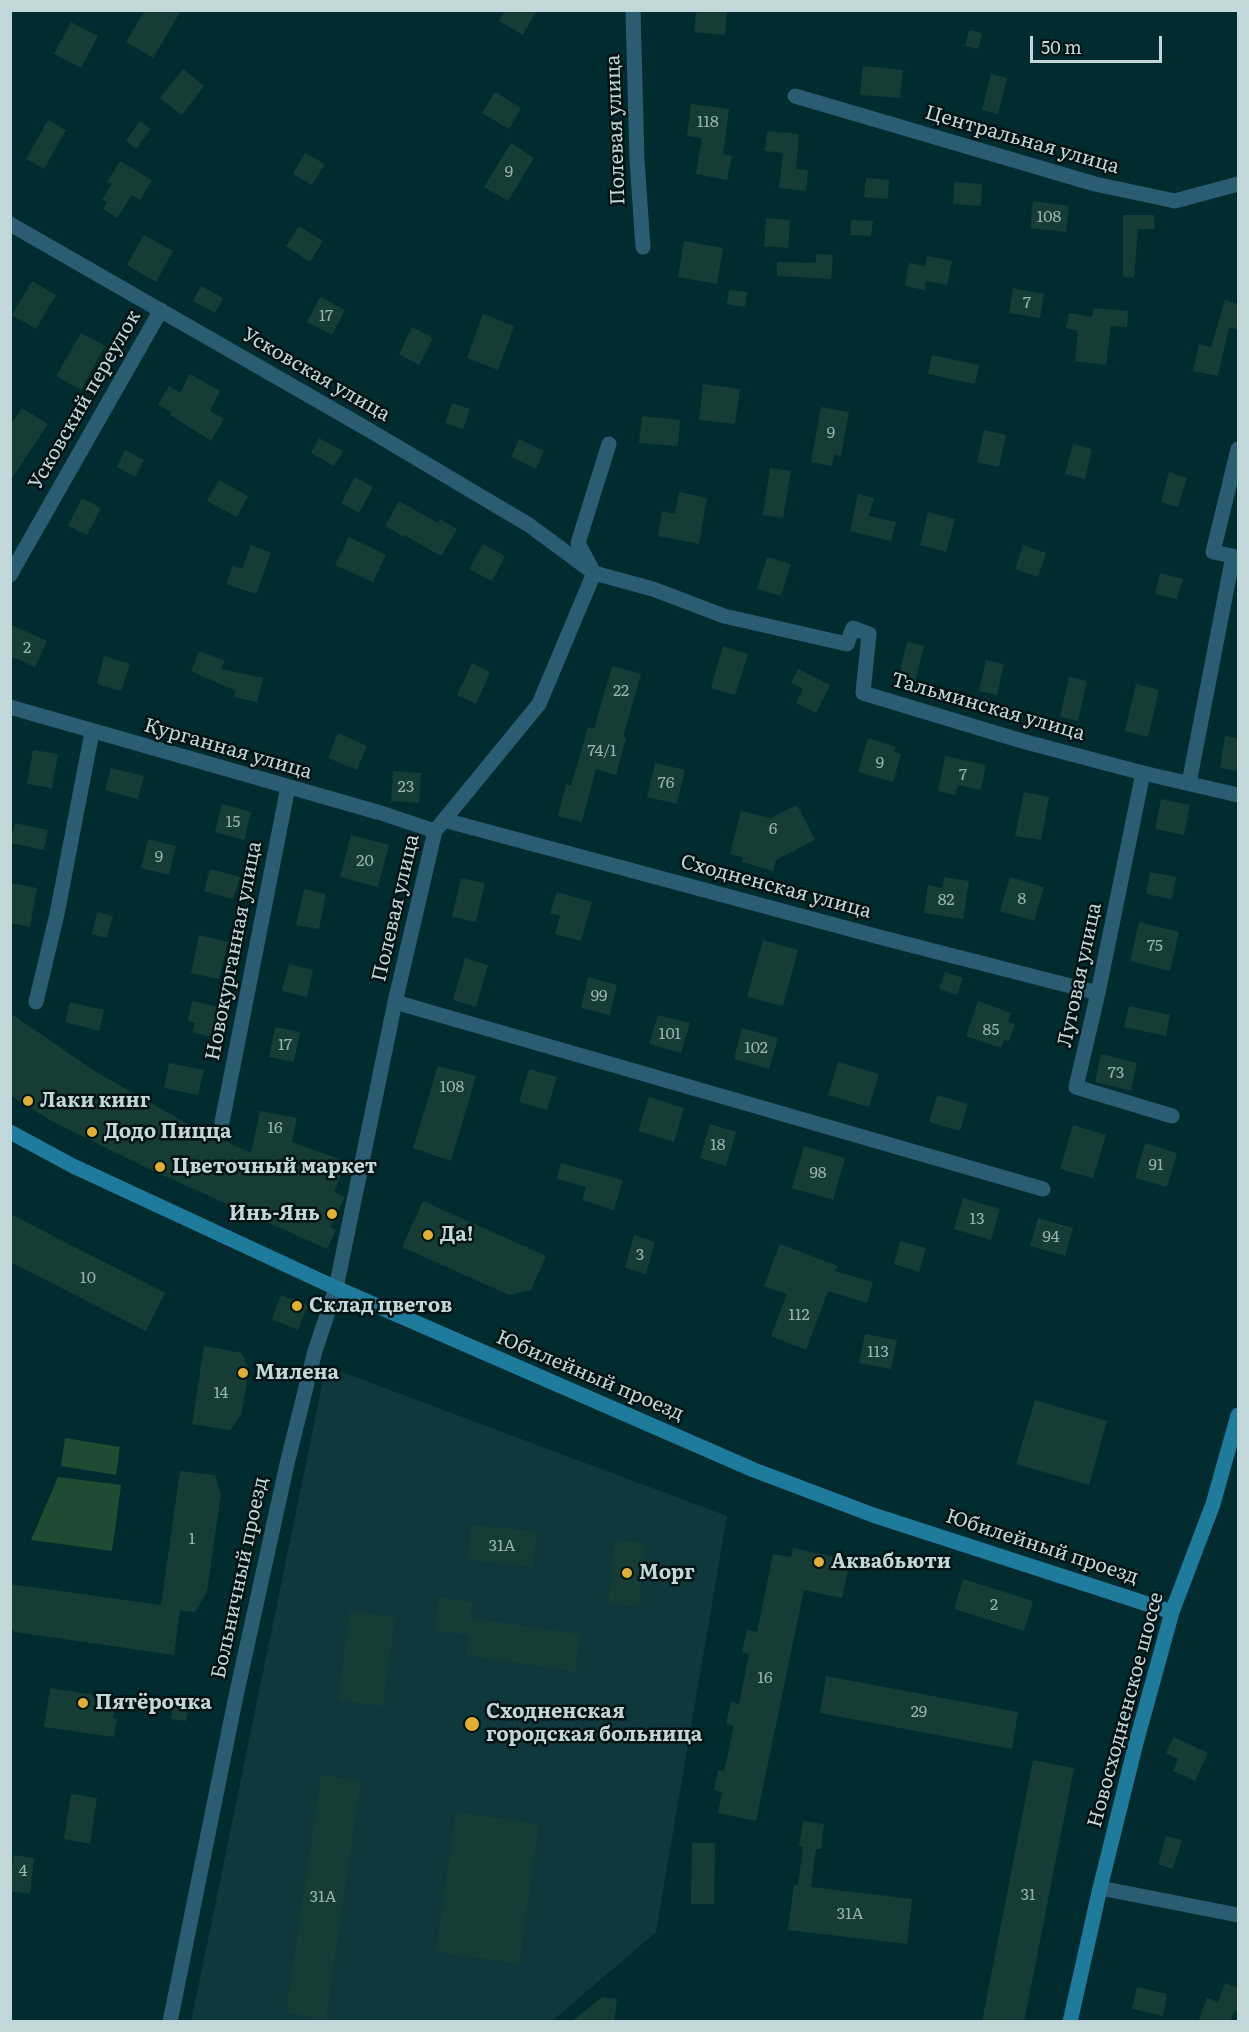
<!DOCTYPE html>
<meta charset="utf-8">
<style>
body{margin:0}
#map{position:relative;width:1249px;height:2032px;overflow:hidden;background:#002c30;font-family:Literata,serif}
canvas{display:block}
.frame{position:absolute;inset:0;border:12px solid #c2d7d9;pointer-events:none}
.scale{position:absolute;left:1030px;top:36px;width:132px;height:27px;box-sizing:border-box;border:3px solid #c2d7d9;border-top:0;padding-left:8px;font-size:18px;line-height:21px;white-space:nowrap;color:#c2d7d9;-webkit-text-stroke:4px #031213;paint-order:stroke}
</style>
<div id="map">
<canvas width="1249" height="2032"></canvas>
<div class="frame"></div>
<div class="scale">50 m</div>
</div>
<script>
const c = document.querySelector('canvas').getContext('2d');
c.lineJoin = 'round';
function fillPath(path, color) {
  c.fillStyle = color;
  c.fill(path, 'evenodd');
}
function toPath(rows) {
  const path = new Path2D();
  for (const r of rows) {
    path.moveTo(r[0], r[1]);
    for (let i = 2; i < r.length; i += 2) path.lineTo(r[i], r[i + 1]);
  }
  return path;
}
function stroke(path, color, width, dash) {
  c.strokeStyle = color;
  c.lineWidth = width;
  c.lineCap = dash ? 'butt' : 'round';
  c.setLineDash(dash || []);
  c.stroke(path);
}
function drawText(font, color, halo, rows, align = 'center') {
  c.font = font + ' Literata,serif';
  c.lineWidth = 5;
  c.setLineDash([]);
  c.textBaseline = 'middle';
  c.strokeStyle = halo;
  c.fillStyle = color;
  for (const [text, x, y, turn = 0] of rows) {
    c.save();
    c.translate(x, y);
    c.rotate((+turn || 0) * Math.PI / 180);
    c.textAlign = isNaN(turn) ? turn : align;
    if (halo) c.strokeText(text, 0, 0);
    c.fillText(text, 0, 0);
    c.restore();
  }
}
fillPath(toPath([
 [326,1366,727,1516,656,1932,552,2021,191,2022]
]), '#0e383b');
fillPath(toPath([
 [65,1438,120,1447,116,1475,61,1466],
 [58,1477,121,1485,112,1551,31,1540]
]), '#1f4b32');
fillPath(toPath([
 [145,10,181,10,153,58,126,42],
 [505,10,537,10,523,35,499,21],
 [703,10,727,10,725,35,694,32,696,12,703,13],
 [71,22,98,36,81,68,54,54],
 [969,30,982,33,978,49,965,46],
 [863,66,903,70,900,98,860,95],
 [183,69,204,86,182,115,160,98],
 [991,74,1007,78,998,114,982,110],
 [495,92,521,108,509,129,482,113],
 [691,104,729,109,723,154,732,156,727,180,696,174,702,138,687,136],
 [48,120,66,130,44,169,26,159],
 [140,121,151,129,136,149,126,141],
 [767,131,799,134,796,169,808,170,806,191,779,188,783,153,765,151],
 [511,143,534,158,508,201,484,187],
 [305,153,325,164,312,185,293,174],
 [120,161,152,180,140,200,132,195,117,218,103,209,107,202,102,200,112,184,107,182],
 [866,178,889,180,888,199,864,197],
 [954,182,982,184,981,206,953,204],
 [1033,201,1069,206,1066,232,1030,228],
 [1123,215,1154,215,1155,229,1138,229,1134,278,1123,277],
 [766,218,790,220,788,248,764,246],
 [851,220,873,221,871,236,850,235],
 [299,226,323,241,310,262,286,246],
 [144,235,173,251,156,282,127,265],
 [684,241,723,248,717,284,678,277],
 [816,254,833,255,831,279,777,276,777,262,816,263],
 [927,256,952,261,947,285,926,281,925,290,905,286,909,263,925,266],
 [32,281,56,295,36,329,12,315],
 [201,286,223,298,215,313,193,301],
 [1013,288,1044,294,1040,318,1009,313],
 [729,290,747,292,745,307,727,304],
 [320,297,345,310,332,335,307,322],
 [1225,300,1239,305,1239,330,1229,327,1218,376,1193,371,1199,344,1211,347],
 [1094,308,1128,311,1127,327,1111,326,1106,365,1075,361,1078,331,1066,328,1069,313,1092,317],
 [483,314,514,326,498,370,467,358],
 [412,327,433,338,419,365,399,354],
 [81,333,105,346,81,390,56,376],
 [932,355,979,365,975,384,928,374],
 [190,374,220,391,210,411,224,419,211,441,170,415,171,412,158,405,169,386,180,393],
 [703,384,740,389,735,424,699,420],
 [452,403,470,409,463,429,445,423],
 [821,407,849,412,841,456,834,455,832,466,811,462],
 [22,408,48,424,10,481,10,425],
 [642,416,680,420,678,446,639,443],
 [984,430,1006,435,999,467,977,462],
 [319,438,343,451,334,466,311,453],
 [519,439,544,451,536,469,511,457],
 [1073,444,1092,449,1085,479,1065,474],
 [125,450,144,460,135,477,117,467],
 [770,468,791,471,783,518,763,515],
 [1169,472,1187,478,1178,507,1161,502],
 [355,477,373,487,359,513,341,503],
 [219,480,248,496,237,517,207,501],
 [679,492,707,498,699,544,658,536,662,511,675,514],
 [858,494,874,498,869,516,896,522,891,541,850,531],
 [82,498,101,508,87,535,68,526],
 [399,501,438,523,440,519,457,529,441,556,404,535,404,537,385,526],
 [928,512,955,519,946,552,920,545],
 [349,537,386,555,373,582,335,565],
 [483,544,505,556,492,581,469,569],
 [251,545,271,553,256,594,226,584,233,566,242,569],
 [1023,545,1046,553,1038,577,1015,569],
 [767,557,791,564,781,596,757,589],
 [1160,573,1183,579,1177,599,1155,594],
 [10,624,47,641,35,667,10,656],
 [907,642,924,646,915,683,898,679],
 [723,646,748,654,735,695,711,688],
 [199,651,225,661,221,669,263,678,257,702,234,697,236,691,191,671],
 [104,656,130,664,121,691,97,684],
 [986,660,1004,664,997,695,979,691],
 [472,663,490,672,476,704,457,695],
 [612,666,641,674,623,737,626,738,616,775,596,769,582,822,558,816,566,784,571,786,588,727,594,729],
 [798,669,830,685,816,713,796,703,803,689,791,683],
 [1069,677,1087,681,1078,721,1060,717],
 [1136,684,1159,690,1148,737,1125,731],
 [338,733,367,746,357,770,328,758],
 [1225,736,1239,738,1239,771,1220,768],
 [868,738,896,747,894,752,901,754,893,782,858,772],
 [33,750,58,754,52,788,27,784],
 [945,756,986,765,981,790,958,785,955,795,938,791],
 [655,763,685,770,677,804,647,797],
 [111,768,144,776,138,799,105,790],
 [393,771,421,773,419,803,391,801],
 [1024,792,1049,797,1041,840,1015,836],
 [1161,799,1190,805,1184,835,1155,829],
 [222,804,251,812,244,840,215,832],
 [797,805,815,840,776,860,773,871,742,862,743,857,730,854,741,811,770,818],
 [15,823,48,830,44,850,10,843],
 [351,835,389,845,378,887,340,877],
 [148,839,176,846,169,875,141,868],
 [210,869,240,877,233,899,204,891],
 [1150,872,1176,877,1172,899,1146,894],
 [944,877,969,881,963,919,924,913,928,885,942,888],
 [1010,877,1044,887,1034,921,1000,911],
 [461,878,485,883,476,922,452,917],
 [10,883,37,888,30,927,10,923],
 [304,889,326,894,319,929,296,925],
 [557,892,592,902,581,941,555,934,560,916,550,913],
 [97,912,113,916,107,938,92,934],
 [1139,922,1179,932,1170,971,1130,961],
 [199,935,228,942,219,979,191,973],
 [763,940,798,950,783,1006,747,997],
 [465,958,488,965,476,1007,453,1000],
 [289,964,313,970,307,997,282,991],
 [945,972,963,978,957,995,939,989],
 [588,977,617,985,610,1015,581,1008],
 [192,1001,219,1007,212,1037,192,1032,195,1023,188,1021],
 [978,1001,1011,1013,1008,1022,1015,1024,1009,1041,1004,1040,1001,1048,966,1036],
 [70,1002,104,1010,99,1031,65,1022],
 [1129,1006,1170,1015,1166,1036,1124,1027],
 [10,1013,96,1072,195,1128,251,1153,260,1111,297,1118,292,1142,345,1161,342,1173,334,1192,345,1197,330,1227,336,1230,327,1249,147,1168,48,1119,10,1095],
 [658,1015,690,1023,681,1053,649,1044],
 [275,1027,300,1032,294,1062,269,1057],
 [742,1028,778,1038,769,1069,734,1059],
 [1101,1054,1137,1063,1131,1091,1095,1082],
 [838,1062,879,1074,869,1107,828,1095],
 [169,1063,204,1070,198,1095,164,1088],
 [438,1066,476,1076,451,1161,413,1148],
 [529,1069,557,1077,547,1110,519,1102],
 [937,1095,968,1104,960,1131,929,1122],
 [649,1097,684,1108,674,1142,638,1131],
 [710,1124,736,1132,726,1166,700,1158],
 [1073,1125,1106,1135,1093,1178,1060,1169],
 [1145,1143,1177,1153,1167,1187,1135,1178],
 [804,1146,845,1158,833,1200,792,1188],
 [561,1163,623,1180,614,1210,582,1200,586,1187,557,1179],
 [963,1198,1000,1209,991,1240,954,1229],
 [423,1201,546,1256,531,1290,509,1295,402,1247],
 [10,1214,165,1293,146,1331,10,1262],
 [1038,1218,1073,1228,1065,1256,1030,1246],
 [634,1235,655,1242,646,1274,625,1268],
 [900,1241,926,1248,919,1272,894,1264],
 [780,1244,838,1266,835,1271,873,1282,867,1303,828,1291,806,1350,771,1336,787,1294,764,1286],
 [281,1295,308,1305,298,1330,272,1319],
 [865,1334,897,1340,891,1369,859,1363],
 [204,1346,242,1353,249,1371,241,1415,230,1430,192,1424],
 [1035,1400,1107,1421,1089,1485,1016,1464],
 [180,1471,215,1475,221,1494,207,1592,195,1612,180,1610,174,1655,15,1632,10,1628,10,1584,161,1605],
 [471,1525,537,1531,533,1567,468,1560],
 [615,1540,646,1543,639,1607,608,1603],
 [793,1548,850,1560,842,1598,804,1590,756,1821,718,1813,722,1792,714,1790,718,1770,724,1771,734,1726,726,1724,731,1702,739,1704,749,1654,742,1652,747,1630,757,1632,773,1554,791,1557],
 [963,1579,1033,1601,1024,1631,954,1609],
 [439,1597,473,1602,470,1618,580,1634,575,1672,466,1655,469,1635,435,1630],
 [350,1611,395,1617,383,1706,338,1700],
 [826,1676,1018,1712,1012,1749,820,1713],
 [50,1688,116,1698,113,1718,117,1719,114,1737,44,1727],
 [173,1703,189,1705,186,1721,171,1719],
 [1174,1737,1208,1753,1195,1781,1173,1771,1178,1759,1166,1753],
 [1033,1760,1074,1768,1024,2022,982,2022],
 [321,1775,361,1781,326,2019,286,2013],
 [71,1794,97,1798,90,1844,64,1839],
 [456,1812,539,1824,519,1964,436,1952],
 [803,1821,824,1824,821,1849,816,1849,811,1887,912,1899,907,1944,788,1930,794,1885,798,1885,803,1847,799,1846],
 [1166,1836,1182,1840,1173,1869,1158,1864],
 [692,1843,715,1843,714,1904,691,1904],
 [14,1855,34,1858,30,1894,10,1891],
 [1225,1983,1239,1988,1239,2012,1234,2011,1230,2022,1198,2022,1207,1998,1218,2002],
 [1137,1987,1167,1994,1163,2016,1132,2009],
 [602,1997,617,1999,614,2022,571,2022]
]), '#153c35');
stroke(toPath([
 [633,10,637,160,643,247],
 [795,96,1095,184,1175,201,1238,184],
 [10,224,369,430,529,525,594,573,653,589,724,616,847,644,853,628,869,634,863,693,1022,741,1143,773,1238,795],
 [10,575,161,310],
 [10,707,381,813,435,831],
 [1143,773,1098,993,1076,1087,1172,1116],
 [1189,783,1233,556,1213,552,1238,449],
 [444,820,883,938,1098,993],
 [36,1002,57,914,92,732],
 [395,1002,1043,1189],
 [222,1122,288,787],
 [1100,1888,1238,1915],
 [170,2022,236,1696,287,1464,315,1351,336,1288,395,1002,435,831,539,704,594,573,578,543,609,444]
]), '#2a5d71', 15);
stroke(toPath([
 [10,1132,73,1166,336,1288,754,1470,873,1515,1172,1612],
 [1070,2022,1100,1888,1136,1743,1172,1612,1213,1504,1238,1415]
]), '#1f7b9c', 15);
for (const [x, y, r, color] of [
 [28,1101,6,"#e1af34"],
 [92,1132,6,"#e1af34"],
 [160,1167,6,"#e1af34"],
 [332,1214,6,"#e1af34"],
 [428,1235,6,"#e1af34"],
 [297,1306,6,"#e1af34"],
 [243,1373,6,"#e1af34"],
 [819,1562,6,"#e1af34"],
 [627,1573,6,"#e1af34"],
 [83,1703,6,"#e1af34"],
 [472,1724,8,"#e1af34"]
]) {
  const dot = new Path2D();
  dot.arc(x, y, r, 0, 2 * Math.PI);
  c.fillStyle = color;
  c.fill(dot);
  stroke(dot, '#031213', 2);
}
drawText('16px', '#97b0b0', null, [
 ["118",708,122],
 ["9",509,172],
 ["108",1049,217],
 ["7",1027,303],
 ["17",326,316],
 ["9",831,433],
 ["2",27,648],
 ["22",621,691],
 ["74/1",602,751],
 ["9",880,763],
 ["7",963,775],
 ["76",666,783],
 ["23",406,787],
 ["15",233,822],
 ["6",773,829],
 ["9",159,857],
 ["20",365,861],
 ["8",1022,899],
 ["82",946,900],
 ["75",1155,946],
 ["99",599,996],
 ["85",991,1030],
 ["101",670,1034],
 ["17",285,1045],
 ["102",756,1048],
 ["73",1116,1073],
 ["108",452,1087],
 ["16",275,1128],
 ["18",718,1145],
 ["91",1156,1165],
 ["98",818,1173],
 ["13",977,1219],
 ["94",1051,1237],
 ["3",640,1255],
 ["10",88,1278],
 ["112",799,1315],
 ["113",878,1352],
 ["14",221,1393],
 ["1",192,1539],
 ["31А",502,1546],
 ["2",994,1605],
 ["16",765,1678],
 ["29",919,1712],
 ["4",23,1871],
 ["31",1028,1895],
 ["31А",323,1897],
 ["31А",850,1914]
]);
drawText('20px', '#c2d7d9', '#031213', [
 ["Полевая улица",616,130,-92],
 ["Центральная улица",1022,140,16],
 ["Усковская улица",316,375,30],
 ["Усковский переулок",85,400,-60],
 ["Тальминская улица",988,707,16],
 ["Курганная улица",228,749,16],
 ["Сходненская улица",776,887,15],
 ["Полевая улица",396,908,-77],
 ["Новокурганная улица",234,951,-79],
 ["Луговая улица",1080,975,-78],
 ["Юбилейный проезд",590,1376,23],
 ["Юбилейный проезд",1042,1547,18],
 ["Больничный проезд",240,1578,-78],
 ["Новосходненское шоссе",1126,1710,-75]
]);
drawText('bold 20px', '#c2d7d9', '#031213', [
 ["Лаки кинг",40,1101],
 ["Додо Пицца",104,1132],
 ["Цветочный маркет",172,1167],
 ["Инь-Янь",320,1214,"right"],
 ["Да!",440,1235],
 ["Склад цветов",309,1306],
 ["Милена",255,1373],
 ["Аквабьюти",831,1562],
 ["Морг",639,1573],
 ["Пятёрочка",95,1703],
 ["Сходненская",486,1712],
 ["городская больница",486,1735]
], 'left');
</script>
